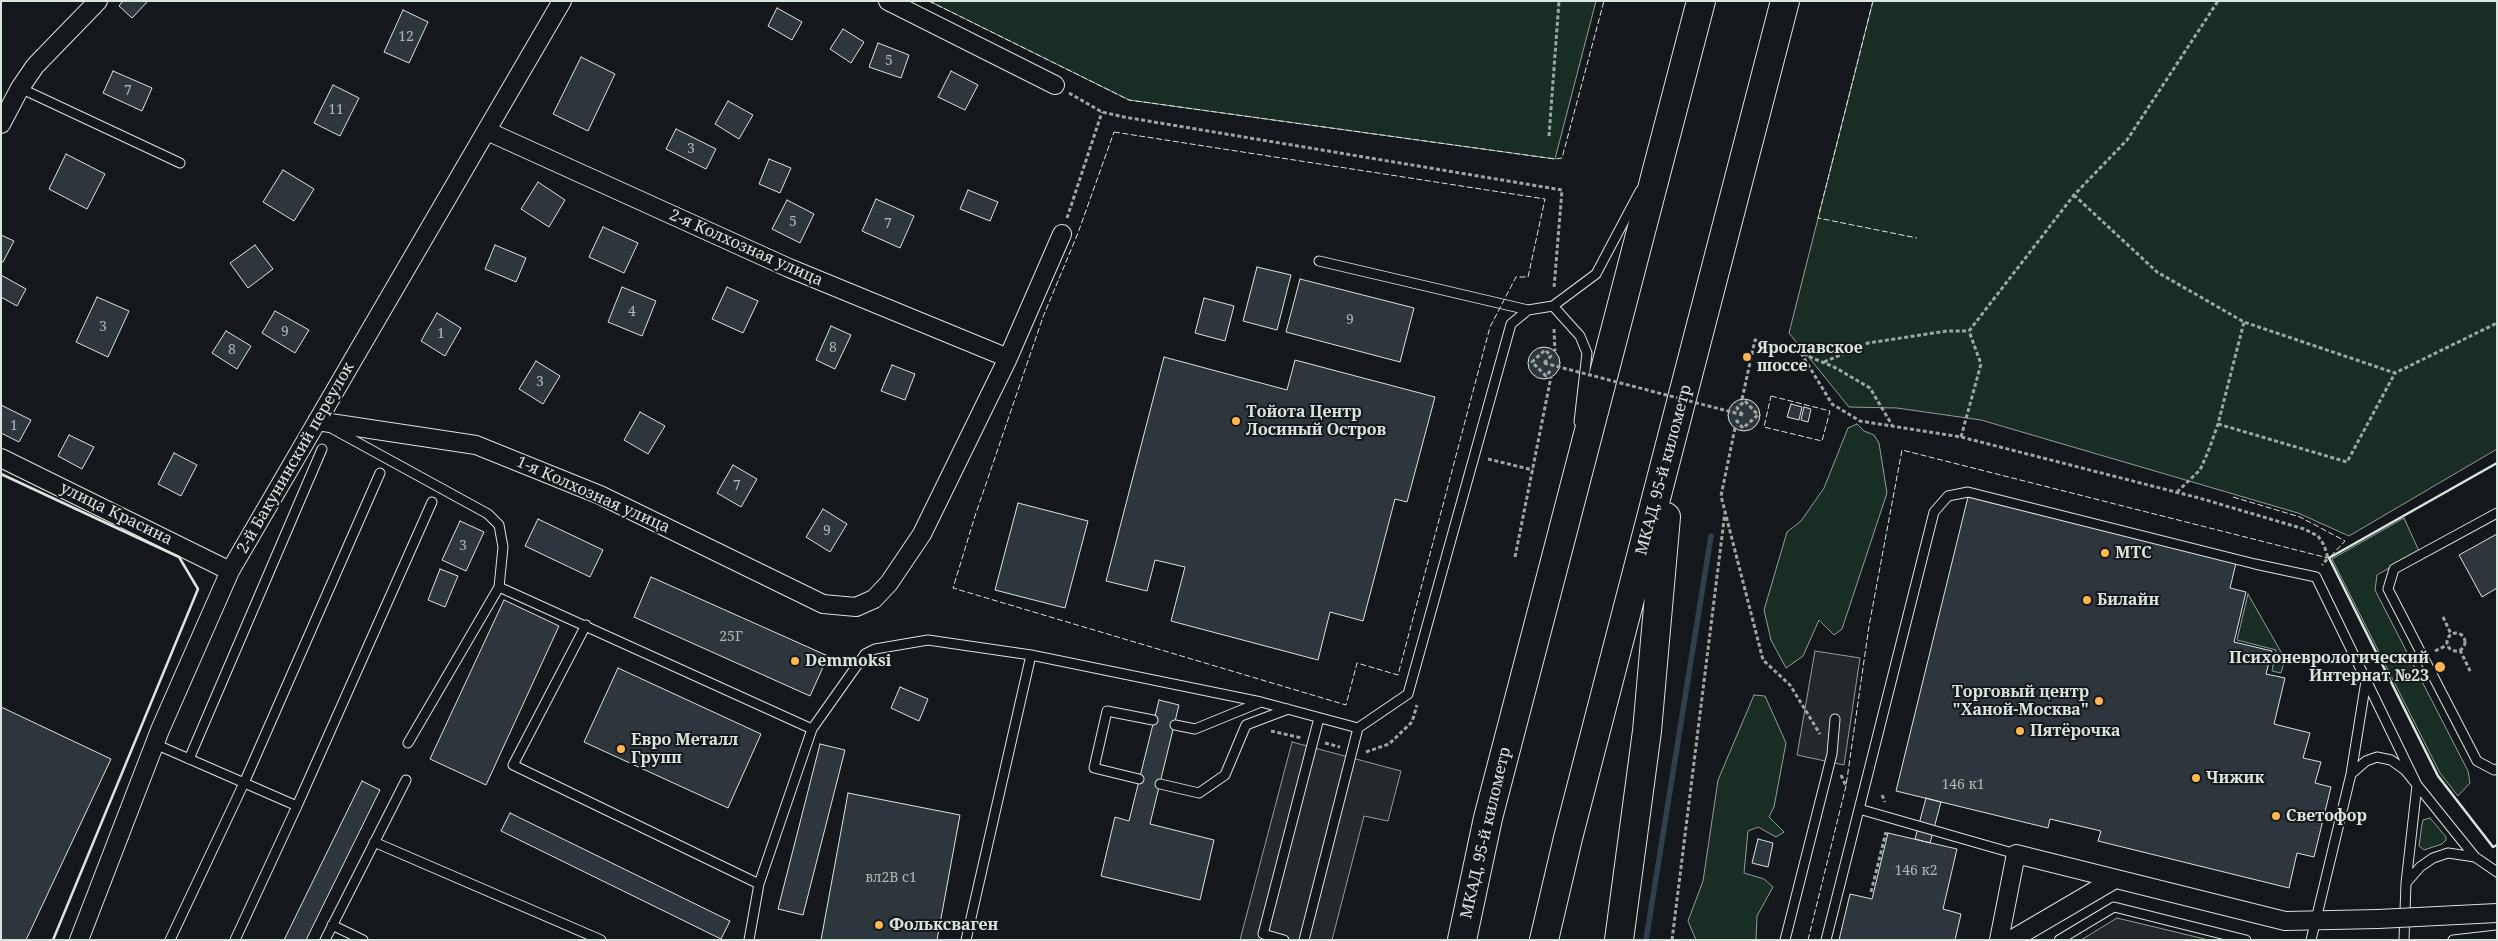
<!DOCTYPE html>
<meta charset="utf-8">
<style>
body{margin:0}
#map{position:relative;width:2498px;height:941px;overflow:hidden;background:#14181c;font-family:"Noto Serif",serif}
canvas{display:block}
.frame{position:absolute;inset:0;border:2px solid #d8e6dc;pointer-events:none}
</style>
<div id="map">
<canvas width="2498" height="941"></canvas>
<div class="frame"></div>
</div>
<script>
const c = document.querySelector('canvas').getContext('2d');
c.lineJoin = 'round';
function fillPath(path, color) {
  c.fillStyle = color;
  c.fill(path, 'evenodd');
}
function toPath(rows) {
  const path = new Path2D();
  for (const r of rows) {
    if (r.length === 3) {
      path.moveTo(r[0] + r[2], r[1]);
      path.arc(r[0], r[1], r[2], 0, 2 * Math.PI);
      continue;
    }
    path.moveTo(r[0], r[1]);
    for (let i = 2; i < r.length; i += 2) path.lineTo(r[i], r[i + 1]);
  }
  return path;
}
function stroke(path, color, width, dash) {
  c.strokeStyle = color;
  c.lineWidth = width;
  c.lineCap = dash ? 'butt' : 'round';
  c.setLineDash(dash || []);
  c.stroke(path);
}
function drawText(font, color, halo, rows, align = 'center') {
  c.font = font + ' "Noto Serif",serif';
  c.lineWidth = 4;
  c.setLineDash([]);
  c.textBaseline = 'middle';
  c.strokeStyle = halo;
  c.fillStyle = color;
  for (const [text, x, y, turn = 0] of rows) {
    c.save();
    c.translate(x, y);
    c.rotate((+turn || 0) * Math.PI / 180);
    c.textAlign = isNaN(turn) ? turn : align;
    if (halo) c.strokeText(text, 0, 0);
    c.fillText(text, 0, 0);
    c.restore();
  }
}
const green = toPath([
 [929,1,1596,1,1555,159,1129,100,929,1],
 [1873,1,2497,1,2497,449,2349,536,2298,513,1981,420,1897,408,1849,407,1789,333,1873,1],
 [1857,424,1864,431,1874,435,1879,443,1887,493,1842,629,1834,635,1819,620,1803,656,1786,668,1771,640,1764,610,1787,532,1801,521,1824,488,1848,428,1857,424],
 [2404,518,2419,551,2377,575,2375,590,2468,771,2470,783,2458,796,2440,773,2332,559,2404,518],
 [2248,594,2285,659,2281,673,2272,671,2276,650,2237,640,2248,594],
 [1754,695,1765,696,1786,743,1774,807,1769,817,1784,832,1776,837,1758,827,1748,831,1744,873,1764,879,1773,887,1757,916,1756,940,1696,940,1688,921,1703,881,1718,780,1754,695],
 [2430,818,2446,837,2446,840,2442,844,2424,850,2419,846,2422,824,2423,820,2430,818]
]);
fillPath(green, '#1a2d24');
stroke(green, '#939e99', 1);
const parking = toPath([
 [1815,651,1860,658,1844,765,1797,755,1815,651],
 [1292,742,1401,771,1388,821,1364,816,1332,940,1240,940,1292,742],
 [2117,918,2209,940,2081,940,2117,918]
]);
fillPath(parking, '#24282b');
stroke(parking, '#939e99', 1);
stroke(toPath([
 [1646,940,1711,536]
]), '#2f3f4d', 5.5);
const building = toPath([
 [123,1,148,1,132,18,119,6,123,1],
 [777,8,802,22,792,40,768,26,777,8],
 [403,10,428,22,409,63,384,52,403,10],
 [843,29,864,42,851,63,830,49,843,29],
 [878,43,909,55,901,78,869,67,878,43],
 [581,57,615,74,588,131,553,114,581,57],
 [113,71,152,88,142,111,103,93,113,71],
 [951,71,978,85,965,110,938,97,951,71],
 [333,85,359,98,340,136,314,123,333,85],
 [728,101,753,115,739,139,715,124,728,101],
 [676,129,716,149,706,169,666,149,676,129],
 [66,154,105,174,87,209,49,189,66,154],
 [769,159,791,168,780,193,759,184,769,159],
 [283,170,314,189,294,221,263,202,283,170],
 [538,182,565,200,549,227,521,209,538,182],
 [968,190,998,202,990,221,960,209,968,190],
 [876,199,914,216,900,248,862,231,876,199],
 [787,200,814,214,800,243,772,229,787,200],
 [603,227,638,243,624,273,589,257,603,227],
 [1,235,14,241,3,262,1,261,1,235],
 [255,245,273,269,248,288,230,263,255,245],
 [495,245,526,258,516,282,485,269,495,245],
 [1257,267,1291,275,1277,330,1243,321,1257,267],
 [1,275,26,289,17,306,1,297,1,275],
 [1300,279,1414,308,1400,362,1286,332,1300,279],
 [622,287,656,301,642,336,608,322,622,287],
 [727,287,758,301,743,333,712,319,727,287],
 [97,297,129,311,108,357,76,342,97,297],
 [1204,298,1234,306,1225,341,1195,333,1204,298],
 [275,311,309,330,295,353,262,333,275,311],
 [437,313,461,328,445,356,421,341,437,313],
 [831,326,851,335,835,369,816,360,831,326],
 [226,331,251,346,237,369,212,353,226,331],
 [1544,363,16],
 [1164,357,1287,390,1295,360,1435,397,1407,502,1395,499,1363,621,1330,612,1318,660,1171,621,1185,567,1155,560,1147,591,1106,581,1164,357],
 [536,361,560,376,543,404,519,389,536,361],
 [892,365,915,374,905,400,881,391,892,365],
 [1744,415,16],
 [1791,404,1802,407,1799,420,1787,417,1791,404],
 [1,405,31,420,19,442,1,433,1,405],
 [1804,407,1811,409,1808,422,1801,420,1804,407],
 [640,412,665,426,648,454,624,440,640,412],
 [69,435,94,447,82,469,58,456,69,435],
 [174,453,197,465,181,496,158,484,174,453],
 [733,465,757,479,741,507,717,493,733,465],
 [1968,497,2236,563,2230,588,2246,592,2234,642,2272,651,2266,674,2285,678,2274,724,2310,733,2303,758,2321,762,2315,783,2331,787,2314,857,2297,853,2289,888,2098,841,2101,831,2050,819,2048,828,1896,791,1968,497],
 [1018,503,1088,521,1065,608,995,590,1018,503],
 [823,509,847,524,830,552,806,537,823,509],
 [538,519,603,550,590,577,525,546,538,519],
 [460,521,484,532,466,571,442,560,460,521],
 [2497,534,2497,588,2482,597,2459,555,2497,534],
 [440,569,458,576,445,607,428,600,440,569],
 [651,577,828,656,810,696,634,617,651,577],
 [504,600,559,626,486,785,430,759,504,600],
 [618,668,761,734,728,808,584,742,618,668],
 [900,687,928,699,919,721,891,708,900,687],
 [1159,700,1179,705,1150,824,1214,840,1200,900,1101,876,1115,817,1129,821,1159,700],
 [1,707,111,759,26,940,1,940,1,707],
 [820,744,845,750,803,915,778,909,820,744],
 [362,781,380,790,306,940,284,940,362,781],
 [848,793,960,815,937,940,821,940,848,793],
 [1926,798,1941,802,1930,843,1915,839,1926,798],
 [510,813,730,921,721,939,501,831,510,813],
 [1888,833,1957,849,1943,909,1961,914,1955,940,1839,940,1850,894,1872,899,1888,833],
 [1758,839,1773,843,1768,867,1752,863,1758,839]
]);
fillPath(building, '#2c363c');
stroke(building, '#d8e6dc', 1);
const lane = toPath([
 [20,88,180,163],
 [1319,261,1528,310],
 [1579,422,1587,353,1580,336,1553,306,1596,274,1640,191],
 [333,429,488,514,499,525,503,547,499,587],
 [2497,513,2394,569,2388,589,2477,761,2494,770,2497,769],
 [586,625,513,765,759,884],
 [1175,725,1195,729,1261,702],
 [408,743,499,587,812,729],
 [155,744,297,806,235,940],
 [189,759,322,449],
 [2351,774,2366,761,2377,757,2391,760,2405,770,2475,857,2497,872],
 [1139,779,1094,768,1107,711,1153,720],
 [1160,784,1199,793,1225,775,1246,725,1288,709],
 [297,806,432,502],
 [1859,809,2016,854],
 [374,842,601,940],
 [2407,882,2420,867,2433,858,2448,853,2475,857],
 [332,925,363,940],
 [170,940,244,783,380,473],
 [325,940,406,780],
 [749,940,759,884,812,729,865,654,875,649,928,640,1031,655,1261,702,1358,728],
 [966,940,1031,655],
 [1284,940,1263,934,1319,718],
 [1304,940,1358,728,1408,694,1511,324,1528,310,1553,306],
 [1785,940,1832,754,1835,719],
 [1826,940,1934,512,1948,496,1968,492,2255,564,2316,577,2417,785,2406,883,2404,940],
 [2059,940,2114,907,2246,940],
 [2311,940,2351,774,2366,681],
 [2453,940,2497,935]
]);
const street = toPath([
 [888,1,1055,85],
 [1,124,20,88,35,66,98,1],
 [487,131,789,268,1008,358],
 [317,421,476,445,600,495,823,604,856,607,874,599,889,583,922,534,1008,358,1062,234],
 [1,458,230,571],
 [79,940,160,730,230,571,562,1],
 [1999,940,2016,854,2285,921,2378,919],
 [2011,940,2115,879]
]);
const highway = toPath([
 [1462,940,1488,818,1701,1],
 [1544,940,1568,838,1785,1],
 [1619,940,1647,731,1666,517]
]);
stroke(lane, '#d8e6dc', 11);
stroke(street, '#d8e6dc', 20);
stroke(highway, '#d8e6dc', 30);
stroke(toPath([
 [1069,93,1102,112,1124,117,1562,190,1554,288],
 [1549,136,1559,1],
 [2074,195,2157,272,2244,322,2395,373,2497,323],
 [1067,218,1102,112],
 [1554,329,1555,351],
 [1969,331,2074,195,2127,140,2218,1],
 [1801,353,1832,404,1860,421,1961,437,2199,498,2304,529,2318,536,2324,545,2328,558,2322,565],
 [1824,362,1868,343,1947,331,1969,331],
 [1544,363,1551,356,1545,350,1532,362,1546,376,1552,369],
 [1742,399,1755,340,1801,353,1836,368,1870,388,1892,425],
 [1736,420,1743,428,1758,415,1745,401,1737,408,1743,415],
 [2218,424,2347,462,2395,373],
 [1735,428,1721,496,1763,660,1790,685,1820,734],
 [1961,437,1981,364,1969,331],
 [1488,459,1533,470],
 [2177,492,2200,470,2208,452,2218,424,2244,322],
 [1515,557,1551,377],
 [2443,617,2451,634],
 [2456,642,9],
 [2460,650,2471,673],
 [2435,651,2447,645],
 [1271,731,1302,738],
 [1325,743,1340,747],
 [1366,752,1389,744,1412,722,1417,705],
 [1841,775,1846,786],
 [1882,795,1885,802],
 [1871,892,1886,832],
 [1672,940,1725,512]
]), '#9da8a2', 3, [4, 2.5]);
stroke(lane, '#14181c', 9);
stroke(street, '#14181c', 18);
stroke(highway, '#14181c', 28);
const streetBridge = toPath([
 [2378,919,2497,913]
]);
stroke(streetBridge, '#d8e6dc', 20, []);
stroke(toPath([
 [1544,363,1743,415]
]), '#9da8a2', 3, [4, 2.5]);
stroke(streetBridge, '#14181c', 18);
stroke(toPath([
 [929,1,1129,100,1555,159,1562,158,1604,1],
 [1873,1,1818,218,1917,238],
 [1114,132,1545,199,1528,277,1516,277,1490,327,1398,675,1357,663,1346,705,953,588,975,516,1043,317,1078,233,1114,132],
 [1771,396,1830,411,1822,441,1764,427,1771,396],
 [2233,497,2300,517,2345,541,2329,558],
 [1808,940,1846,786,1869,626,1902,450,2328,558]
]), '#d8e6dc', 1, [6, 2.5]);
stroke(toPath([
 [2497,463,2329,558,2438,776,2493,847,2497,845],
 [1,474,179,557,198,589,53,940]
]), '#d8e6dc', 2.5);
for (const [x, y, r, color] of [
 [1747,357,5,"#ffb74d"],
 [1236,421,5,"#ffb74d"],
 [2105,553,5,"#ffb74d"],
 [2087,600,5,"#ffb74d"],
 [795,661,5,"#ffb74d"],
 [2440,667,6,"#ffb74d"],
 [2099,701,5,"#ffb74d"],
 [2020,731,5,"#ffb74d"],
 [621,749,5,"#ffb74d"],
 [2196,778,5,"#ffb74d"],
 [2276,816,5,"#ffb74d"],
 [879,925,5,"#ffb74d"]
]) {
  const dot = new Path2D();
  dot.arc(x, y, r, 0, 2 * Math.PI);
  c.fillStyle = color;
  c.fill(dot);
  stroke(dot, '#14181c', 2);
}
drawText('14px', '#adbab4', null, [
 ["12",406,37],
 ["5",889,61],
 ["7",128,91],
 ["11",336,110],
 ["3",691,149],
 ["5",793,222],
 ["7",888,224],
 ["4",632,312],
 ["9",1350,320],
 ["3",103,327],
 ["9",285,332],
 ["1",441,334],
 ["8",833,348],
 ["8",232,350],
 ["3",540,382],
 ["1",14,426],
 ["7",737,486],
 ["9",827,531],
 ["3",463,546],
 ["25Г",731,637],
 ["146 к1",1963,785],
 ["146 к2",1916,871],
 ["вл2В с1",891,878]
]);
drawText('16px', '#d8e6dc', '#14181c', [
 ["2-я Колхозная улица",746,248,24],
 ["2-й Бакунинский переулок",296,458,-60],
 ["МКАД, 95-й километр",1664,470,-75],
 ["1-я Колхозная улица",593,495,24],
 ["улица Красина",116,514,26],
 ["МКАД, 95-й километр",1486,833,-77]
]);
drawText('bold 16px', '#d8e6dc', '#14181c', [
 ["Ярославское",1757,348],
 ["шоссе",1757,366],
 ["Тойота Центр",1246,412],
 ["Лосиный Остров",1246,430],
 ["МТС",2115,553],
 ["Билайн",2097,600],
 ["Психоневрологический",2429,658,"right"],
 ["Интернат №23",2429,676,"right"],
 ["Demmoksi",805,661],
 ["Торговый центр",2089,692,"right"],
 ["\"Ханой-Москва\"",2089,710,"right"],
 ["Пятёрочка",2030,731],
 ["Евро Металл",631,740],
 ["Групп",631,758],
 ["Чижик",2206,778],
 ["Светофор",2286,816],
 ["Фольксваген",889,925]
], 'left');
</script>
